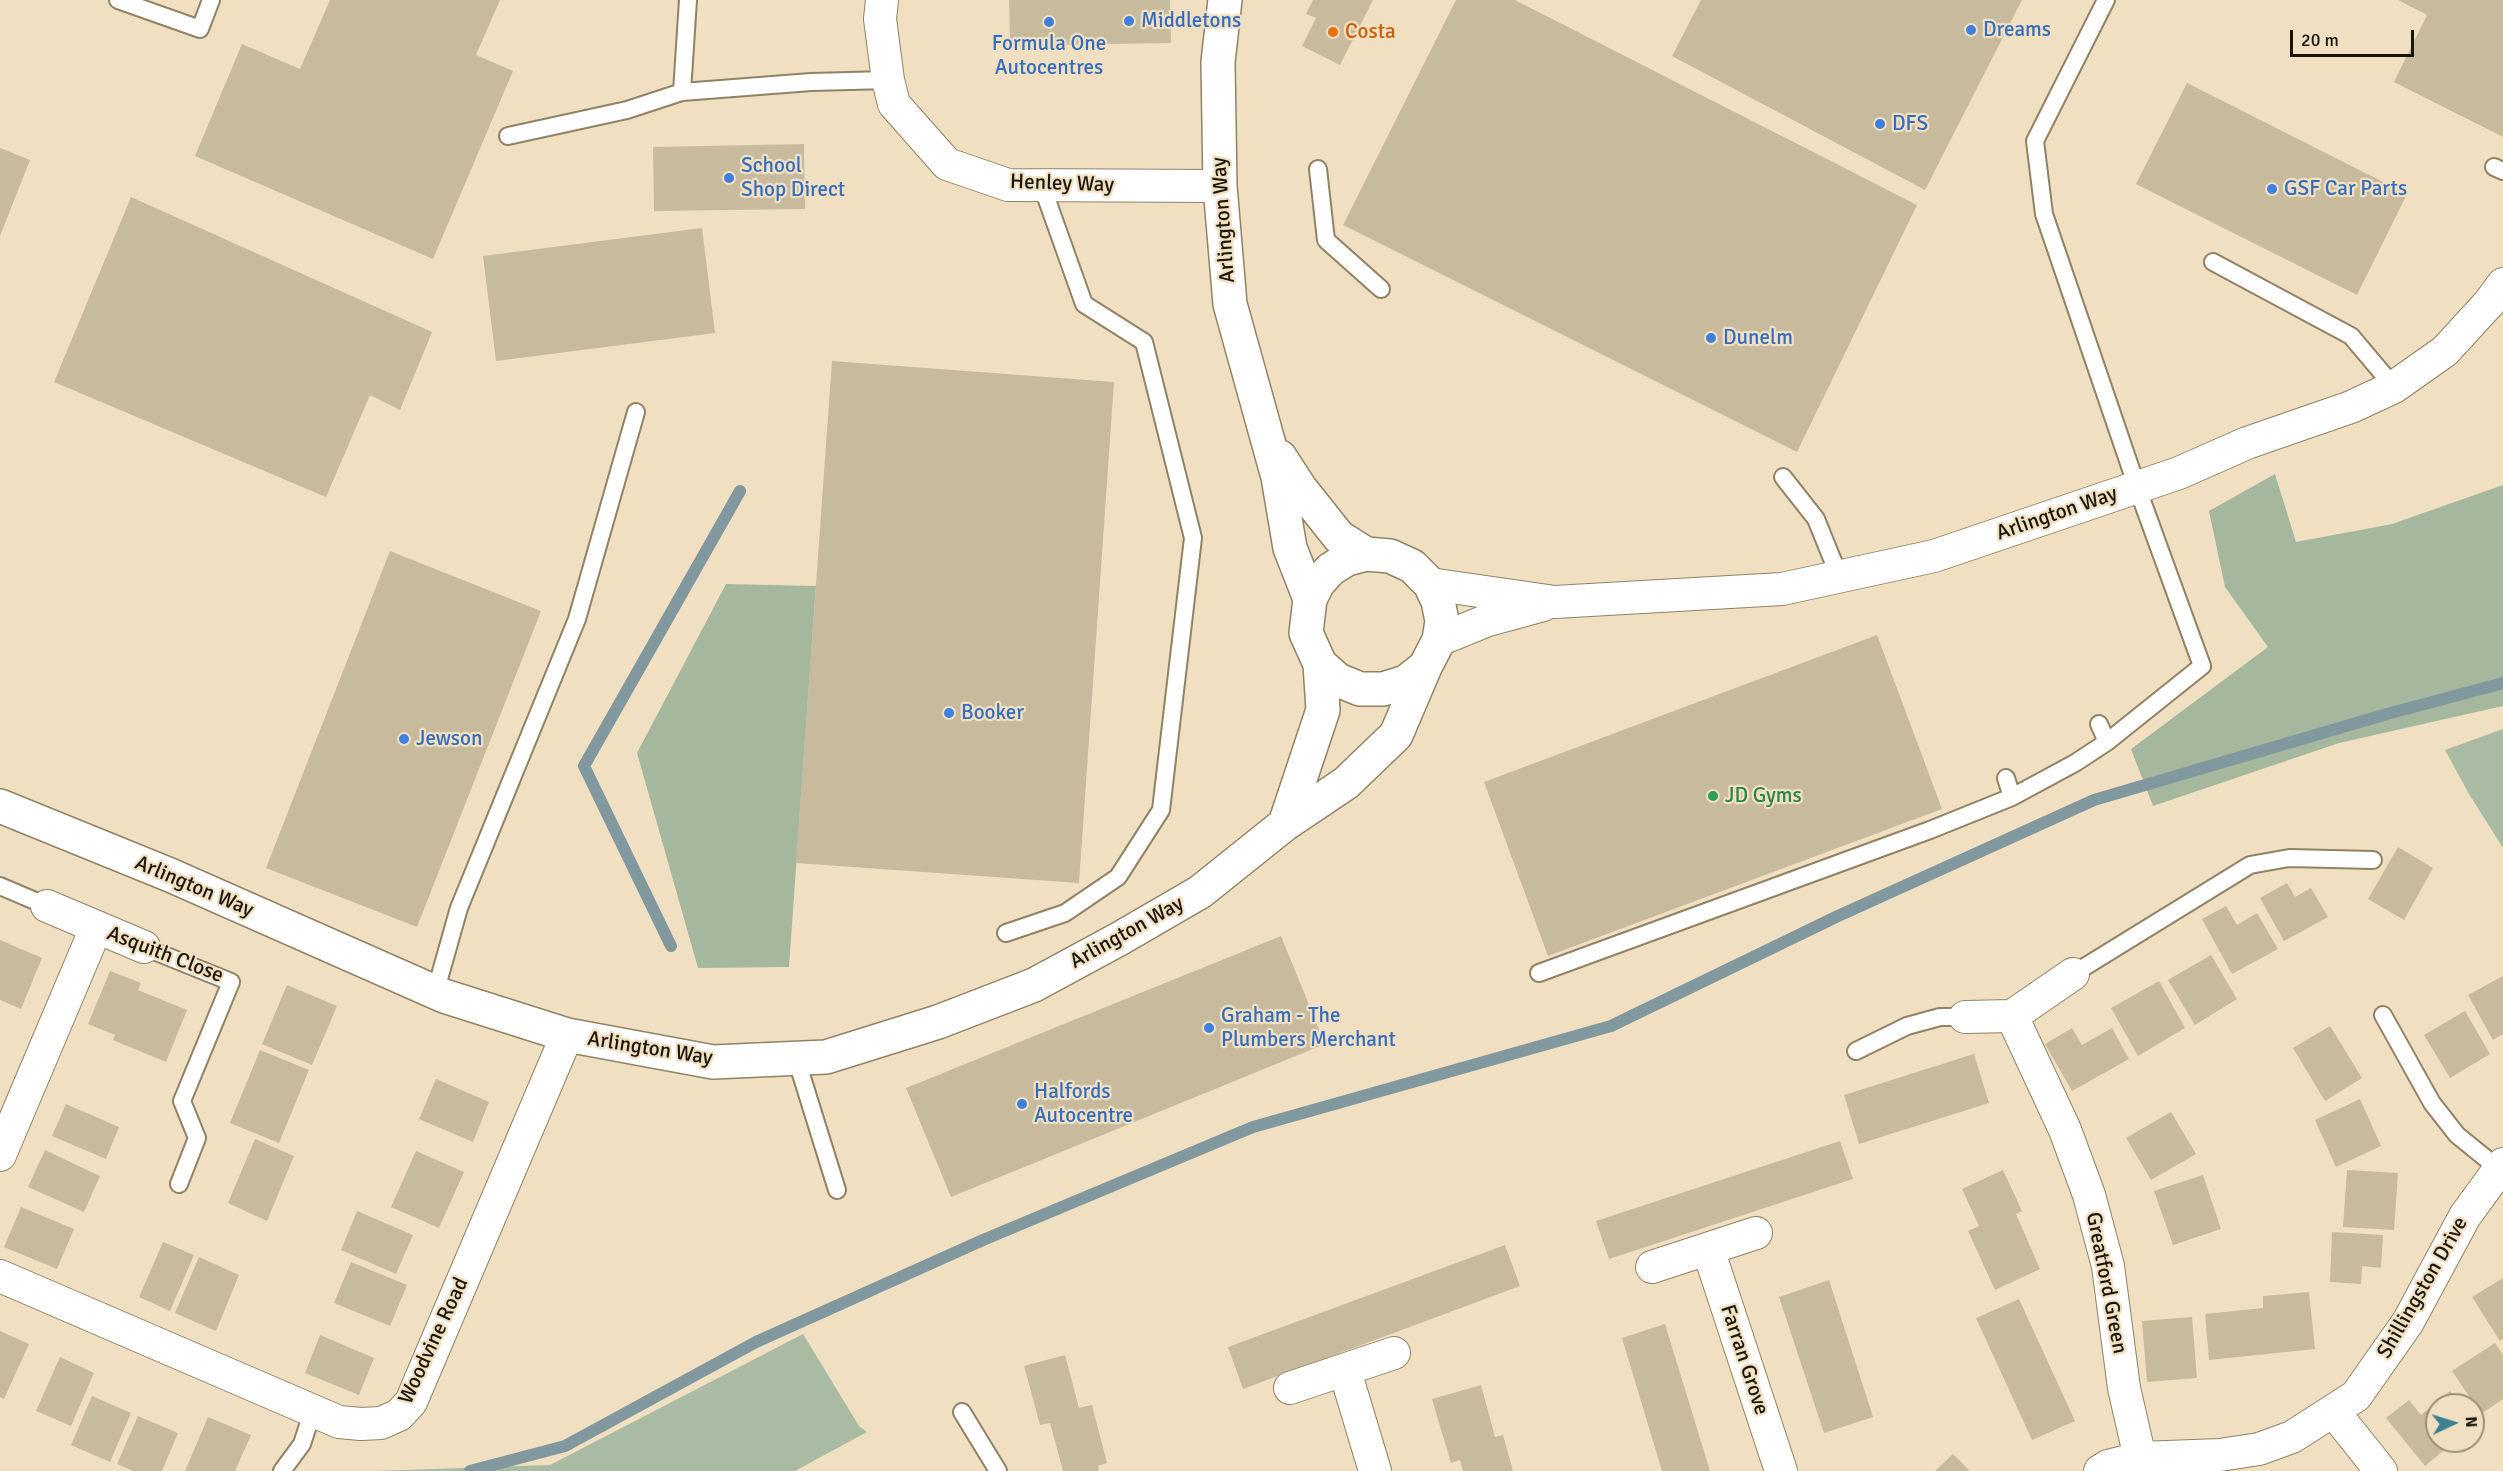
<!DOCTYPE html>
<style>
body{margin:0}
#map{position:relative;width:2503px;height:1471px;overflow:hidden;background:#f0e0c1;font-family:Signika,sans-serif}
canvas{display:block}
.north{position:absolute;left:2425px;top:1393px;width:60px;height:60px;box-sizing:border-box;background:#f0e0c1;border:2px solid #9a8f78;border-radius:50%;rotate:86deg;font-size:16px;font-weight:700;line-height:24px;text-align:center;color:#1a150a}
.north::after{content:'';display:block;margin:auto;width:21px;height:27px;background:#3e8191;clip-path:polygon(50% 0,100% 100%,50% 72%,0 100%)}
.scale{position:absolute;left:2290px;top:30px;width:124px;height:27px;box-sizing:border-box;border:3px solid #1a150a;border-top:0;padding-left:8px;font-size:18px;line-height:21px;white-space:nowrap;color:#1a150a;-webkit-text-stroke:4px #f0e0c1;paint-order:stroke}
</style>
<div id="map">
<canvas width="2503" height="1471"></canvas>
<div class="north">N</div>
<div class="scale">20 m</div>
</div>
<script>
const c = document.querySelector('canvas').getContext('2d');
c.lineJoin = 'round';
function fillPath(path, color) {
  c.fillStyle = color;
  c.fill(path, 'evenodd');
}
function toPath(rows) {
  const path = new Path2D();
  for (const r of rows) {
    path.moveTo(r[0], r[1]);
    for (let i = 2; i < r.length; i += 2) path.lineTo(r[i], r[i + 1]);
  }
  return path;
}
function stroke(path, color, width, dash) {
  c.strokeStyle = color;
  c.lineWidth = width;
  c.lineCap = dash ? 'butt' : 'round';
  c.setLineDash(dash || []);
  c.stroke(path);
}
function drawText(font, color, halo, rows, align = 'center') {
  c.font = font + ' Signika,sans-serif';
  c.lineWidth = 4.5;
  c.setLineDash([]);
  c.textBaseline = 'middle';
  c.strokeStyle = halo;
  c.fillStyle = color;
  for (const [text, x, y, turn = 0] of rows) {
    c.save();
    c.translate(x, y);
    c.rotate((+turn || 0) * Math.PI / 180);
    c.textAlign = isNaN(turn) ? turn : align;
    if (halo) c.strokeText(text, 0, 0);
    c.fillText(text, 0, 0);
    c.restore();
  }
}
fillPath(toPath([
 [2503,729,2503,848,2469,794,2445,750],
 [803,1334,859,1426,867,1432,795,1471,374,1471,550,1465]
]), '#aabba4');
fillPath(toPath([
 [2275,474,2296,542,2392,524,2503,485,2503,706,2339,743,2153,806,2131,749,2268,647,2225,587,2209,511],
 [726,584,816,586,789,967,698,968,637,753]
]), '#a5b89e');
stroke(toPath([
 [671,946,584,766,740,491],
 [470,1471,565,1446,756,1342,983,1240,1253,1127,1611,1026,1838,916,2094,800,2387,714,2503,683]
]), '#80989e', 12);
fillPath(toPath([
 [330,0,500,0,476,55,513,71,433,259,195,156,242,44,300,69],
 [1009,0,1170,0,1171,43,1010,46],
 [1313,0,1373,0,1340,65,1302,46,1316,18,1306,14],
 [1456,0,1515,0,1917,205,1797,452,1343,225],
 [1701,0,2022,0,1925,190,1672,56],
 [2398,0,2503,0,2503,137,2394,82,2427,15],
 [2187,83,2407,194,2357,295,2136,184],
 [804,144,805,209,654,211,653,147],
 [0,148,30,160,0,236],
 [131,197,432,332,400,410,370,395,326,497,54,382],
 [702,228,715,333,496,361,483,256],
 [832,361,1114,382,1079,883,796,863],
 [390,551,541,611,417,927,266,868],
 [1877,635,1942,809,1548,956,1484,782],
 [2398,847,2433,868,2404,920,2368,899],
 [2287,883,2295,897,2311,888,2328,917,2284,941,2260,898],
 [2226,906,2237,925,2257,913,2278,949,2232,974,2202,919],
 [1281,936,1325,1044,951,1197,906,1088],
 [0,940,42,958,21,1009,0,1000],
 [2211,955,2237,999,2195,1025,2168,980],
 [110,971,141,983,138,990,187,1010,166,1062,113,1040,115,1035,88,1024],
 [2503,976,2503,1034,2493,1040,2468,995],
 [2159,981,2185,1028,2138,1056,2111,1008],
 [287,985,337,1006,312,1065,262,1044],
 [2465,1011,2490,1054,2450,1078,2424,1035],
 [2330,1026,2362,1078,2325,1101,2293,1048],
 [2072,1028,2082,1045,2112,1028,2129,1059,2072,1091,2045,1044],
 [260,1050,309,1070,279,1143,230,1123],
 [1974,1054,1989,1103,1859,1144,1844,1095],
 [436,1079,489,1102,473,1142,419,1119],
 [2360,1099,2381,1146,2336,1167,2315,1120],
 [66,1104,119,1127,106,1159,52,1136],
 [2171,1112,2196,1154,2151,1180,2126,1138],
 [255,1139,294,1156,267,1221,228,1203],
 [1840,1141,1853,1179,1609,1259,1596,1221],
 [45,1150,100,1176,84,1212,28,1187],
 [416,1151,464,1172,439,1228,391,1207],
 [2003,1170,2022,1211,2016,1214,2040,1269,1995,1290,1968,1231,1979,1226,1962,1189],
 [2347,1170,2398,1173,2394,1230,2343,1227],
 [2203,1175,2221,1229,2173,1245,2154,1191],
 [21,1207,74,1229,57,1269,4,1247],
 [357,1211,413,1235,396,1274,341,1250],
 [2332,1232,2383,1235,2381,1268,2362,1266,2361,1284,2330,1282],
 [163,1242,194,1255,170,1311,139,1297],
 [1505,1245,1520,1286,1243,1389,1228,1347],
 [199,1257,239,1275,216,1331,175,1313],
 [351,1262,407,1285,390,1326,334,1303],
 [2503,1278,2503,1339,2500,1341,2472,1297],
 [1829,1280,1873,1417,1824,1433,1779,1297],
 [2309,1292,2315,1349,2209,1360,2205,1314,2263,1308,2263,1296],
 [2019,1299,2075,1421,2032,1440,1976,1318],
 [2192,1317,2197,1378,2147,1382,2142,1321],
 [1665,1324,1710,1471,1662,1471,1622,1338],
 [0,1331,29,1344,4,1399,0,1397],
 [320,1335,374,1358,359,1395,305,1373],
 [2495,1343,2503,1355,2503,1399,2481,1414,2452,1371],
 [1065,1355,1079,1408,1092,1405,1107,1463,1098,1466,1099,1471,1063,1471,1050,1423,1040,1425,1024,1366],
 [60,1357,94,1373,71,1426,36,1411],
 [1481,1385,1495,1437,1503,1435,1513,1471,1463,1471,1460,1460,1451,1463,1432,1399],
 [2450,1391,2461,1405,2437,1405,2437,1441,2455,1441,2425,1466,2386,1418,2409,1400,2421,1415],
 [92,1396,131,1413,110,1462,71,1445],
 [138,1416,178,1433,162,1471,133,1471,117,1464],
 [208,1417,251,1435,235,1471,185,1471],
 [1953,1454,1970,1471,1935,1471]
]), '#c8ba9d');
const service = toPath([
 [118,0,200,29,211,0],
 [682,92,688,0],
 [508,136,627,110,682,92,811,82,888,80],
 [2494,167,2503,171],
 [1318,169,1326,240,1381,289],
 [2213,262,2351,336,2394,387],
 [1783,477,1816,519,1839,576],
 [2099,724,2107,742],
 [2006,778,2012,797],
 [0,886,47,906],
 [1006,933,1065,913,1118,877,1161,810,1193,538,1144,342,1084,304,1042,186],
 [144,947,231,982,182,1101,197,1138,179,1184],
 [1539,973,1930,830,2012,797,2075,763,2107,742,2202,666,2137,487,2044,214,2035,141,2106,0],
 [2073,974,2250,865,2289,858,2373,860],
 [435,993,459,908,577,619,636,412],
 [2383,1015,2432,1103,2457,1135,2499,1169],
 [1856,1051,1907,1026,1940,1017,1965,1017],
 [796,1058,837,1190],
 [962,1412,998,1471],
 [282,1471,302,1444,313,1410]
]);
const minor = toPath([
 [882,0,880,19,888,80,894,104,947,164,1008,185,1220,186],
 [1430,584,1555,602,1782,589,1934,556,2179,473,2247,443,2351,407,2394,387,2445,351,2489,303,2503,284],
 [1439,640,1488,620,1543,605],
 [47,906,144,947],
 [2012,1016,2065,1130,2089,1195,2108,1266,2124,1388,2140,1458],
 [1965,1017,2012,1016,2073,974],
 [0,1155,96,928],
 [1708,1249,1781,1471],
 [1652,1267,1756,1233],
 [0,1276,339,1422,361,1424,381,1423,399,1415,411,1402,567,1035],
 [1345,1371,1375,1471],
 [1290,1388,1394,1353],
 [2334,1412,2381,1471],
 [2100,1471,2108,1466,2140,1458,2220,1455,2259,1449,2292,1437,2356,1396,2408,1322,2465,1216,2503,1164]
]);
const tertiary = toPath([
 [1225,0,1218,62,1220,186,1230,304,1278,477,1290,548,1310,599],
 [1280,457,1300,488,1339,537,1366,554],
 [0,806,170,875,444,996,567,1035,713,1062,826,1057,938,1022,1034,985,1119,939,1200,892,1285,824,1346,783,1396,735,1425,667],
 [1285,824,1323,710,1320,664,1306,633,1310,599,1318,583,1331,569,1347,559,1366,554,1390,556,1412,566,1430,584,1438,601,1442,621,1439,640,1425,667,1406,682,1383,689,1360,689,1338,680,1320,664]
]);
stroke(service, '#908265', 20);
stroke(minor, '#908265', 34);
stroke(tertiary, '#908265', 36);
stroke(service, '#fff', 16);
stroke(minor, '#fff', 32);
stroke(tertiary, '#fff', 33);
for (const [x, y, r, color] of [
 [1129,21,6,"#3f7fe0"],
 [1049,22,6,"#3f7fe0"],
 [1971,30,6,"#3f7fe0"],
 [1333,32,6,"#e8710a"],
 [1880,124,6,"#3f7fe0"],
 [729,178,6,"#3f7fe0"],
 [2272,189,6,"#3f7fe0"],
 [1711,338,6,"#3f7fe0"],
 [949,713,6,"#3f7fe0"],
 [404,739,6,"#3f7fe0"],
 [1713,796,6,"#2e9e5b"],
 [1209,1028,6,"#3f7fe0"],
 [1022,1104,6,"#3f7fe0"]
]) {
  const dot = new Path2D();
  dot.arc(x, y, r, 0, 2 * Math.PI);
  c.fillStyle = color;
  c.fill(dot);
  stroke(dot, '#f0e0c1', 2);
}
drawText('21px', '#366cbe', '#f0e0c1', [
 ["Middletons",1141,21],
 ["Dreams",1983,30],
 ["Formula One",1049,44,"center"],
 ["Autocentres",1049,68,"center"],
 ["DFS",1892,124],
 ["School",741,166],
 ["Shop Direct",741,190],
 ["GSF Car Parts",2284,189],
 ["Dunelm",1723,338],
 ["Booker",961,713],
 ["Jewson",416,739],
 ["Graham - The",1221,1016],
 ["Plumbers Merchant",1221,1040],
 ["Halfords",1034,1092],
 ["Autocentre",1034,1116]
], 'left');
drawText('21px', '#c56008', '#f0e0c1', [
 ["Costa",1345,32]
], 'left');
drawText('21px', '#1a150a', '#f0e0c1', [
 ["Henley Way",1062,184,2],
 ["Arlington Way",1224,220,-94],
 ["Arlington Way",2057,514,-19],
 ["Arlington Way",194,887,23],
 ["Arlington Way",1127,933,-29],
 ["Asquith Close",165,955,21],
 ["Arlington Way",650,1049,9],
 ["Greatford Green",2106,1283,79],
 ["Shillingston Drive",2423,1288,-60],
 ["Woodvine Road",434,1341,-65],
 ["Farran Grove",1744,1360,72]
]);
drawText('21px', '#27864d', '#f0e0c1', [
 ["JD Gyms",1725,796]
], 'left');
</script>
